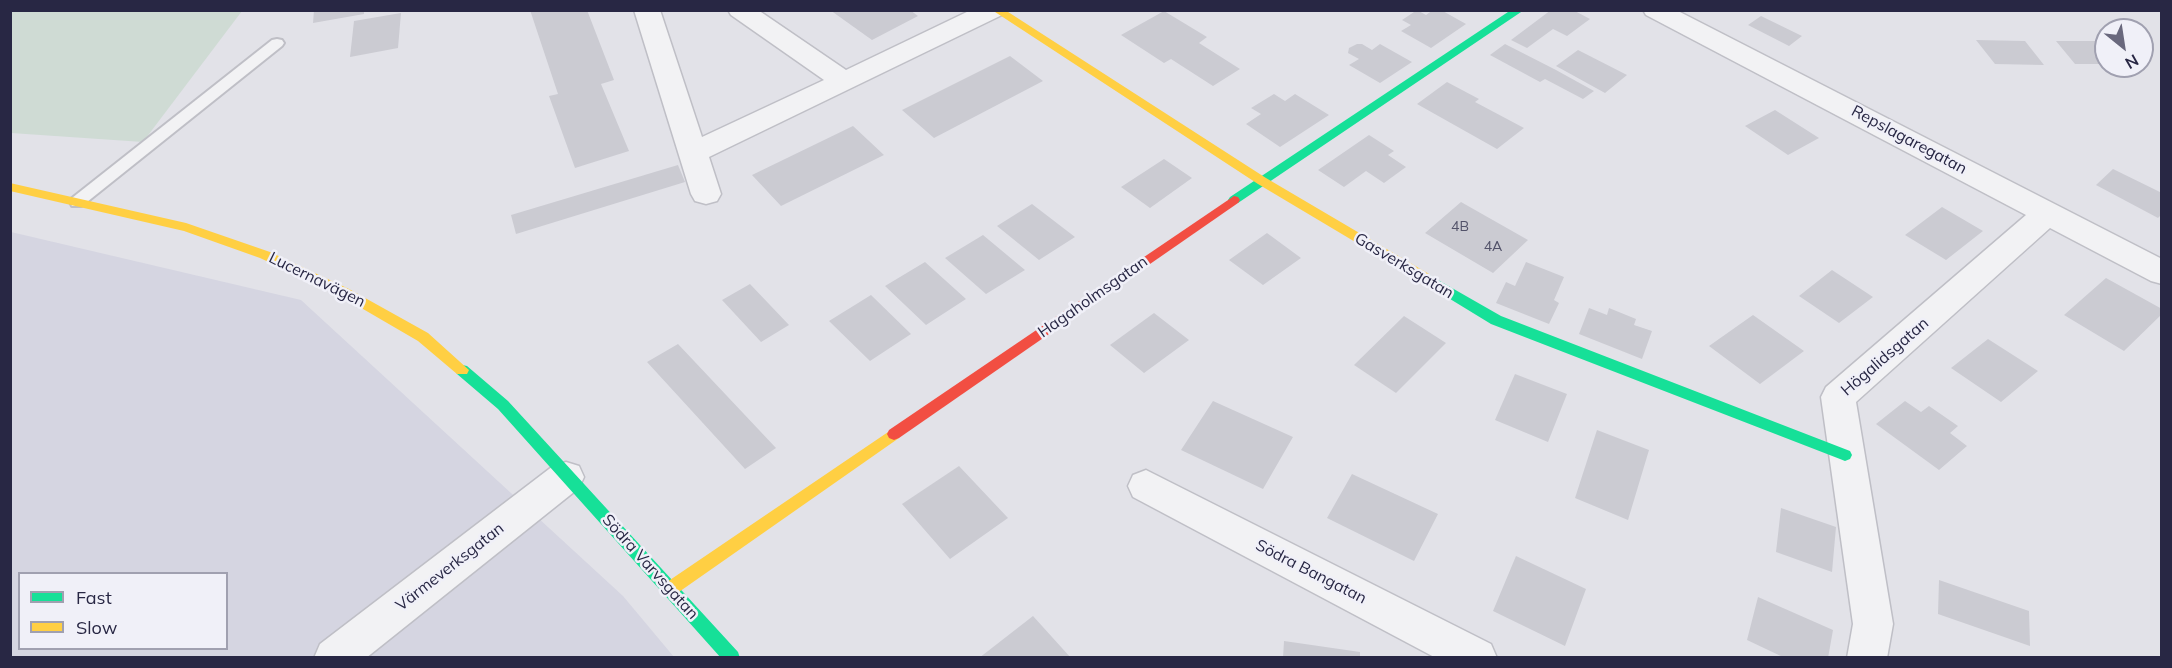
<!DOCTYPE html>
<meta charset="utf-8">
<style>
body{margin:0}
#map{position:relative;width:2172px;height:668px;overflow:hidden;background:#e2e2e8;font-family:Mulish,sans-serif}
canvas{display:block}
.frame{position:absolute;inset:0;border:12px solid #282744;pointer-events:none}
.legend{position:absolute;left:18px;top:572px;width:210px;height:78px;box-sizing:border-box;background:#f0f0f8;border:2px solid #a0a0b0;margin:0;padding:8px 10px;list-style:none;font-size:18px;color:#282744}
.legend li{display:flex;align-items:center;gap:12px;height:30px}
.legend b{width:30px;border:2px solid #a0a0b0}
.north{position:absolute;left:2094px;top:18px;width:60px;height:60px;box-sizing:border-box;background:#f0f0f8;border:2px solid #a0a0b0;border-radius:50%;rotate:150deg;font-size:16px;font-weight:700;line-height:24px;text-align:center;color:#282744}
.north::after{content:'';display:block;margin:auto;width:21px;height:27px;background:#69687d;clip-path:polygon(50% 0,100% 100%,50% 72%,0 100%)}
</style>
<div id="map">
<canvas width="2172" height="668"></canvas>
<div class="frame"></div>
<ul class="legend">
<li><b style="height:8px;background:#16e098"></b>Fast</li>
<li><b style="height:8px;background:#ffcf43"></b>Slow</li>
</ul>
<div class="north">N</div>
</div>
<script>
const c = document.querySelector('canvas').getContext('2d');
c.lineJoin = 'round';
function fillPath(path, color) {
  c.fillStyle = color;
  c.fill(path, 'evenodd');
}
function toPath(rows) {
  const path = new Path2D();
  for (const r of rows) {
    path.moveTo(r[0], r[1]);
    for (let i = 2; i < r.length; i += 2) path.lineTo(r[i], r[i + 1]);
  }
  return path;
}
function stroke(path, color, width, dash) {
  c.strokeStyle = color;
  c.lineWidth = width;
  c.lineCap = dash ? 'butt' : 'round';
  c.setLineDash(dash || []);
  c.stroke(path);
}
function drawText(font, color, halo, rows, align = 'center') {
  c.font = font + ' Mulish,sans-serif';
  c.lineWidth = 5;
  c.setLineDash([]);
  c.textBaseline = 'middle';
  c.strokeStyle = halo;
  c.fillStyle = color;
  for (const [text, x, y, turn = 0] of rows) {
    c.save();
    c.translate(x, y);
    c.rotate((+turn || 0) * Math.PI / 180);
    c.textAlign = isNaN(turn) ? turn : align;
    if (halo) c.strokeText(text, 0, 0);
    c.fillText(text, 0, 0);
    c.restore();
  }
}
fillPath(toPath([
 [11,232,301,300,623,596,674,657,11,658],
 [20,574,226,574,226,648,20,648]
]), '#d5d5e1');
fillPath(toPath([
 [10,11,11,10,242,11,143,142,11,133]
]), '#cfdbd4');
fillPath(toPath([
 [314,10,364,10,364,14,313,23],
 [530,10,587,10,614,80,601,84,629,151,575,168,549,96,558,94],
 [830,10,910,10,918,16,872,40],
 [1417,10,1426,15,1433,10,1441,10,1466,24,1431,48,1401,31,1411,25,1402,20],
 [1551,10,1573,10,1590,19,1567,36,1553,29,1527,48,1511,40],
 [1164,11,1207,37,1199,43,1240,69,1213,86,1171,59,1164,63,1121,35],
 [401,13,398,48,350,57,354,21],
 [1761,16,1802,36,1789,46,1748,25],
 [1976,40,2025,41,2044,65,1995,64],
 [2056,41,2106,41,2106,64,2075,64],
 [1357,44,1362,44,1372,50,1380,44,1412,62,1380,83,1349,65,1359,59,1348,53,1349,48],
 [1505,44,1556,70,1594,91,1583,99,1545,79,1540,82,1490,55],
 [1578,50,1627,75,1605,93,1556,66],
 [1010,56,1043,81,934,138,902,110],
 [1447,82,1479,99,1475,102,1524,128,1497,149,1417,104],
 [1274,94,1285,101,1295,94,1329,115,1280,147,1246,124,1261,114,1251,108],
 [1775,110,1819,138,1788,155,1745,126],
 [853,126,884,155,781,206,752,175],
 [1369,135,1394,151,1388,155,1406,167,1384,183,1366,171,1344,187,1318,170],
 [1164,159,1192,178,1150,208,1121,187],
 [678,165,685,182,516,234,511,215],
 [2113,169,2162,193,2162,214,2158,218,2096,185],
 [1461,202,1528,240,1493,273,1425,233],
 [1032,204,1075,237,1039,260,997,226],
 [1942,207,1983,231,1946,260,1905,235],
 [1267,233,1301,258,1263,285,1229,260],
 [983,235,1025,270,986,294,945,258],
 [925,262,966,299,926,325,885,286],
 [1526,262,1564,277,1554,300,1559,303,1549,324,1496,303,1506,282,1515,286],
 [1832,270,1873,297,1839,323,1799,296],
 [2106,278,2162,309,2162,314,2124,351,2064,315],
 [750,284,789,325,761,342,722,300],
 [871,295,911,334,870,361,829,321],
 [1589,308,1607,315,1609,308,1636,319,1634,325,1652,331,1642,359,1579,334],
 [1154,313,1189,340,1144,373,1110,345],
 [1753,315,1804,351,1760,384,1709,346],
 [1404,316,1446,343,1396,393,1354,365],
 [1988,339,2038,371,2001,402,1951,368],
 [678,344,776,448,745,469,647,362],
 [1515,374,1567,394,1548,442,1495,420],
 [1213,401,1293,437,1263,489,1181,450],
 [1905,401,1921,412,1929,406,1958,426,1950,433,1967,446,1939,470,1876,424],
 [1597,430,1649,450,1628,520,1575,498],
 [959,466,1008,518,950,559,902,504],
 [1352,474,1438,514,1414,561,1327,518],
 [1781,508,1836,527,1832,572,1776,552],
 [1516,556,1586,589,1565,646,1493,611],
 [1939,580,2029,611,2030,646,1938,614],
 [1758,597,1833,630,1828,658,1785,658,1747,640],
 [1033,616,1071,658,979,658],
 [1284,641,1360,652,1360,658,1283,658]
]), '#cbcbd2');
const lane = toPath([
 [277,39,282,40,284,43,282,46,82,206,72,206,70,202,72,198,272,40,277,39]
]);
const street = toPath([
 [634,10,660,10,702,137,824,80,731,15,728,10,758,10,846,70,971,10,1005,10,1002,15,709,157,721,194,717,201,706,204,695,201,691,194,634,10],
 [1643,10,1676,10,2162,259,2162,284,2151,281,2050,228,1856,402,1893,624,1887,658,1847,658,1853,624,1821,397,1826,387,2026,215,1646,15,1643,10],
 [566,462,579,466,584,477,579,488,366,658,314,658,320,644,553,466,566,462],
 [1146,470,1491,644,1497,658,1436,658,1133,497,1128,486,1133,475,1146,470]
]);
stroke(lane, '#bfbfc6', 4);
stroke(street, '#bfbfc6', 3);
fillPath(lane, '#f2f2f4');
fillPath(street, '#f2f2f4');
fillPath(toPath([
 [1511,10,1524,10,1238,203,1230,203,1228,200,1230,197,1511,10],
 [1424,272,1501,316,1850,451,1852,455,1850,459,1845,461,1840,459,1491,324,1419,280,1418,277,1419,274,1424,272],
 [462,365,467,366,508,401,738,652,740,658,721,658,498,409,457,374,455,370,457,366,462,365]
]), '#16e098');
fillPath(toPath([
 [992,10,1005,10,1266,178,1429,274,1430,277,1429,280,1419,280,1258,184,992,10],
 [10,183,186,223,270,252,349,289,428,333,469,370,467,374,457,374,418,341,339,295,260,258,184,231,10,191,10,183],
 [894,428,899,430,901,434,899,438,676,594,670,596,664,594,662,589,664,584,894,428]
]), '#ffcf43');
fillPath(toPath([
 [1234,196,1238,197,1240,200,1238,203,899,438,894,440,889,438,887,434,889,430,1234,196]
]), '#f24e42');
drawText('14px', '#525269', null, [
 ["4B",1460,227],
 ["4A",1493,247]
]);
drawText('16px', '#282744', '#f0f0f8', [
 ["Repslagaregatan",1909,140,28],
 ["Gasverksgatan",1404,266,31],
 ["Lucernavägen",317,280,26],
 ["Hagaholmsgatan",1093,297,-35],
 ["Högalidsgatan",1885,357,-41],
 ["Värmeverksgatan",450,567,-38],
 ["Södra Varvsgatan",650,567,48],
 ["Södra Bangatan",1311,572,27]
]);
</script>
